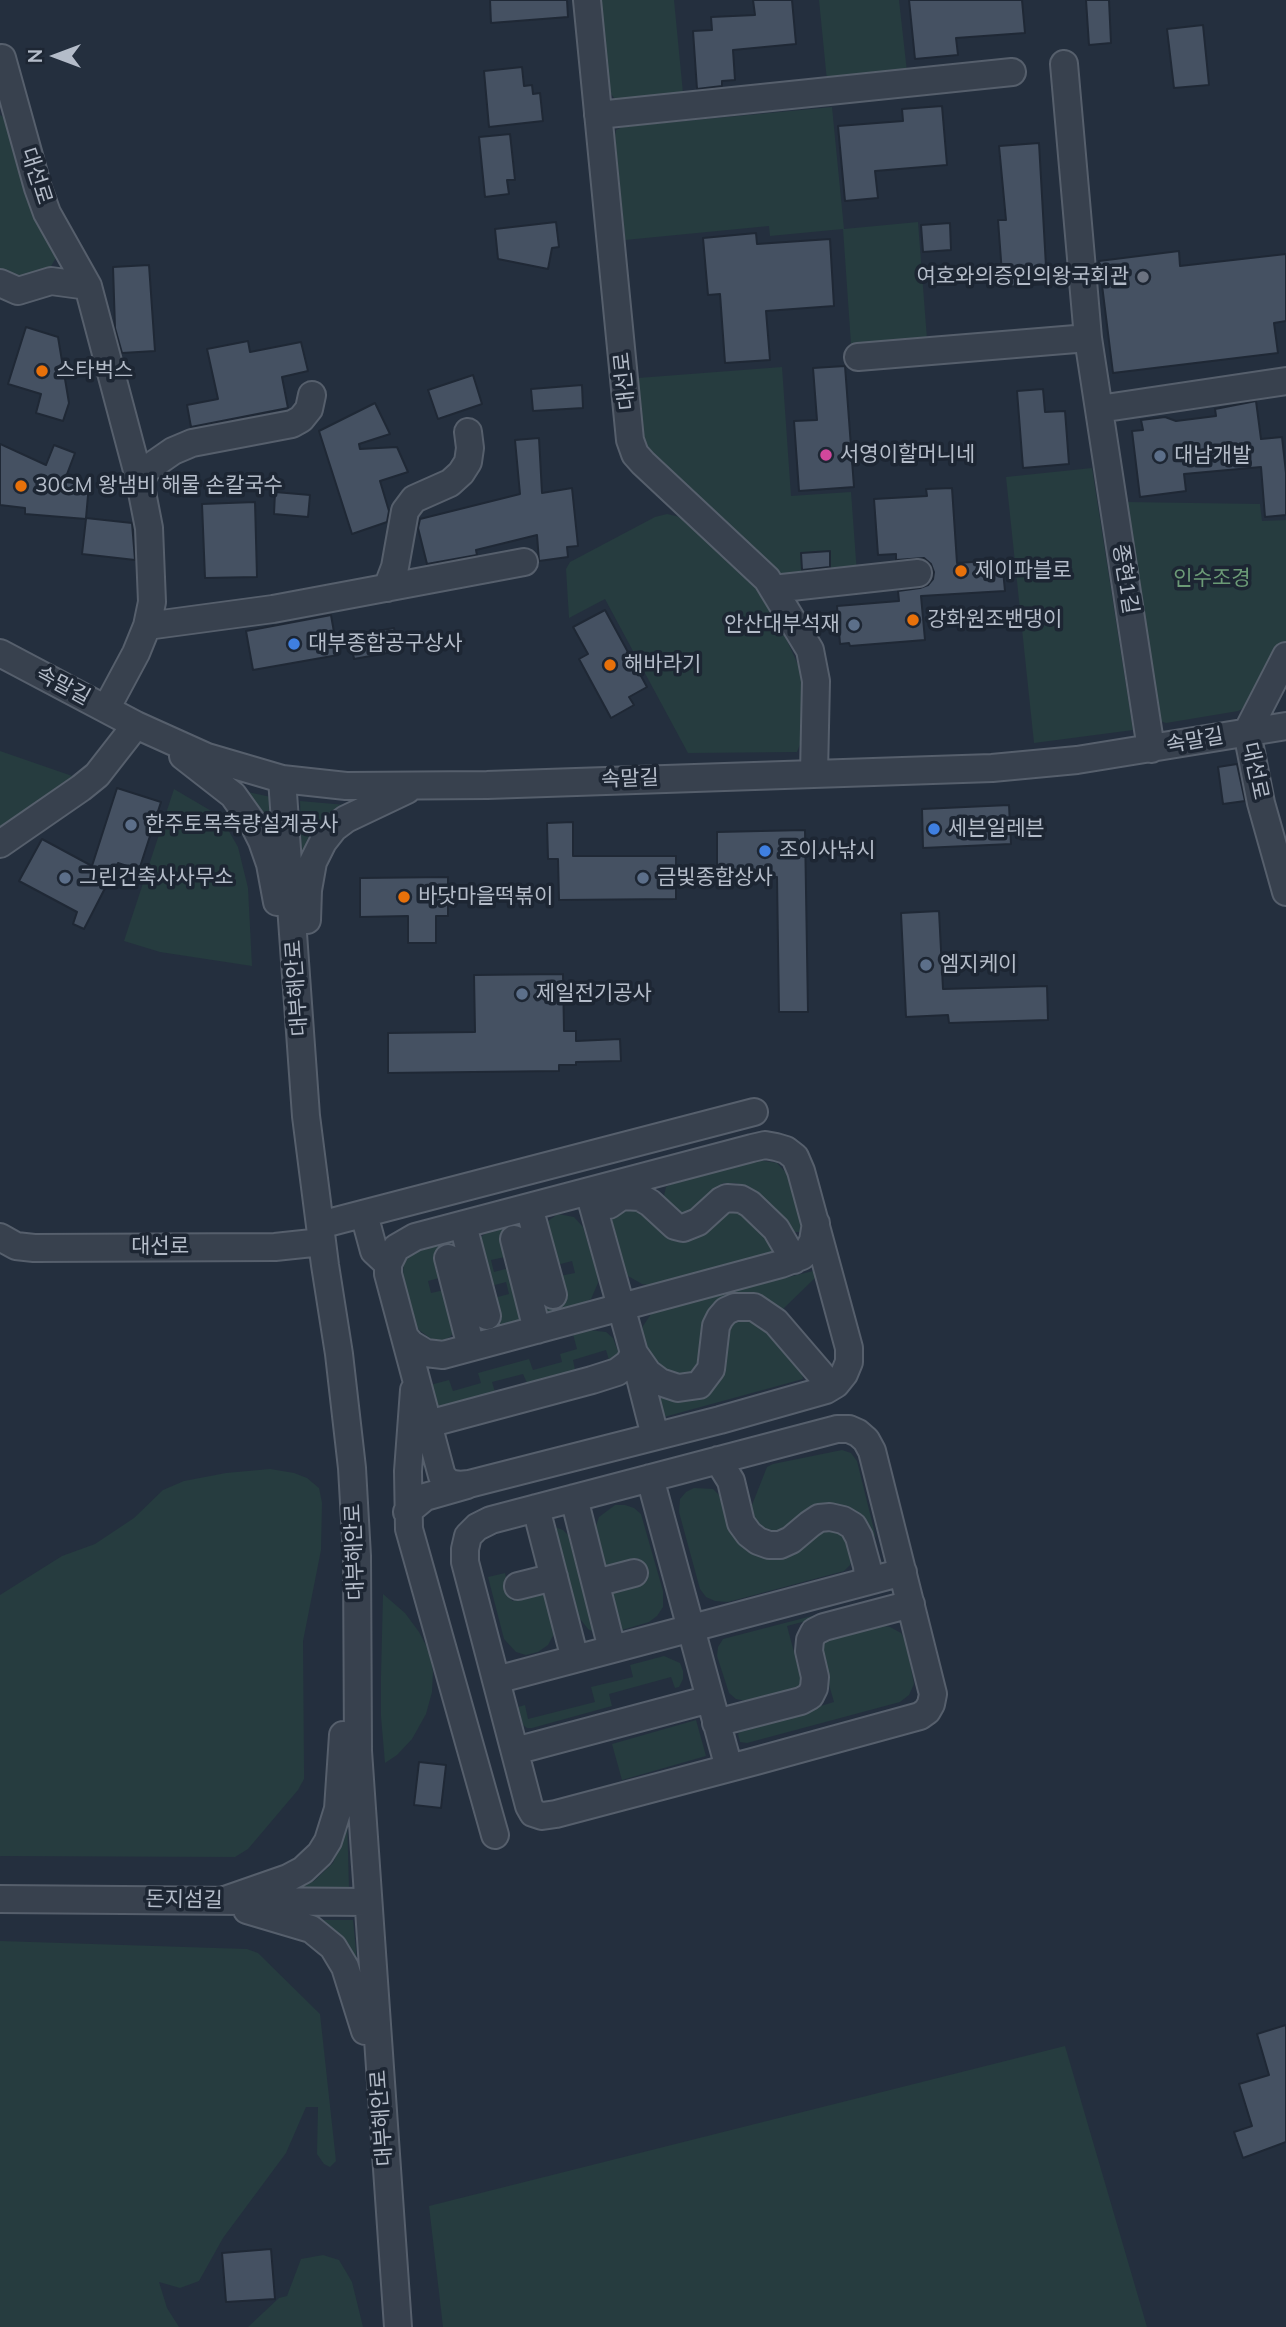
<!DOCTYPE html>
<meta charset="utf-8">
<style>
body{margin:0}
#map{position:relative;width:1286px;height:2327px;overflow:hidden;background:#242f3e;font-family:Mulish,sans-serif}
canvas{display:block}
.north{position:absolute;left:21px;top:21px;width:70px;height:70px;-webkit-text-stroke:5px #1d2633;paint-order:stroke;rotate:270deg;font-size:19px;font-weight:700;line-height:28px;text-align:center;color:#b4bcc9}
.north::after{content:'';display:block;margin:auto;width:24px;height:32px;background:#b4bcc9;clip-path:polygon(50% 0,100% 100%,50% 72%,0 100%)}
</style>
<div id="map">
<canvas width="1286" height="2327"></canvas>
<div class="north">N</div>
</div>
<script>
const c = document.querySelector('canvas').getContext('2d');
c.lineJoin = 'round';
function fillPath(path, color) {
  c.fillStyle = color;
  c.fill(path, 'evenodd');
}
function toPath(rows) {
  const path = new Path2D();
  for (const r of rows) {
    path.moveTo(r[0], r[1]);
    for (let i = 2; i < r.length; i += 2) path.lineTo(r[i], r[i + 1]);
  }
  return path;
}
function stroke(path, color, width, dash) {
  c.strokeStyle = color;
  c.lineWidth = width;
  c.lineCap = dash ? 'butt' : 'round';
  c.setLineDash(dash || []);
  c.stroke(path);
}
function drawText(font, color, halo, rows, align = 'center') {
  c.font = font + ' Mulish,"Noto Sans KR",sans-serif';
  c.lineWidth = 7;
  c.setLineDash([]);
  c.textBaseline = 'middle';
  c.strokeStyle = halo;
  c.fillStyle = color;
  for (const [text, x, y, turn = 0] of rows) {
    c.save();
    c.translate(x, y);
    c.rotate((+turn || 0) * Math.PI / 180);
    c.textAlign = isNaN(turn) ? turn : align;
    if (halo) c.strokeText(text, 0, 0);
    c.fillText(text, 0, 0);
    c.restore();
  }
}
fillPath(toPath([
 [601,0,674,0,683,93,616,100,610,93],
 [819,0,899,0,907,72,827,81],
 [832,107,844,229,918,222,927,339,851,344,843,229,770,236,769,226,625,240,615,137,616,130,622,127],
 [0,115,9,120,60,251,50,268,19,278,0,269],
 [782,367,791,496,851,492,857,574,784,579,645,447,638,378],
 [1092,468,1133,730,1034,743,1006,477],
 [1126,502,1260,504,1262,521,1286,520,1286,646,1246,707,1238,711,1166,723,1160,721,1156,712],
 [667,514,680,517,752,580,778,621,800,669,805,687,806,729,797,752,688,753,605,599,569,618,566,569,570,562,655,517],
 [0,751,78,778,0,830],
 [174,789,213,812,223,821,238,847,248,888,252,966,160,952,124,941],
 [243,791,271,797,271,833],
 [300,801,346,805,332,811,313,830,307,840,302,859],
 [758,1160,777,1163,788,1175,802,1223,800,1232,792,1232,744,1187,736,1183,723,1183,696,1211,682,1219,663,1200,666,1187,674,1183],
 [733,1207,770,1236,775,1247,772,1252,649,1285,642,1284,628,1276,624,1270,612,1219,616,1209,635,1209,658,1222],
 [558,1214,574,1217,583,1227,597,1274,598,1283,591,1299,585,1302,554,1312,547,1311,541,1307,507,1253,505,1257,491,1260,494,1272,513,1267,521,1316,518,1320,485,1329,478,1328,442,1274,439,1278,428,1281,431,1293,449,1289,456,1330,450,1337,443,1341,434,1341,419,1330,413,1321,403,1274,404,1263,409,1256,417,1251,445,1243,453,1244,459,1248,494,1298,509,1294,506,1282,487,1287,479,1239,488,1231,522,1225,560,1276,575,1273,572,1261,553,1266,545,1227,548,1221],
 [813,1271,816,1277,783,1309,779,1310,742,1296,699,1374,674,1380,645,1352,642,1334,643,1326,651,1314,657,1310],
 [755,1316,802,1371,803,1379,664,1417,658,1393,676,1398,729,1319],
 [589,1330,606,1332,613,1338,619,1354,616,1359,609,1360,606,1350,573,1360,575,1370,527,1383,523,1374,492,1382,495,1392,436,1408,430,1385,449,1380,453,1391,481,1383,478,1373,529,1359,533,1370,562,1362,560,1354,577,1349,573,1334],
 [842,1450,851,1453,857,1461,876,1538,865,1522,777,1537,754,1527,750,1510,767,1467,773,1464],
 [270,1469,294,1473,307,1478,319,1488,322,1503,321,1550,303,1641,304,1769,304,1779,298,1790,248,1849,235,1857,0,1856,0,1595,62,1556,95,1544,134,1518,163,1490,184,1481,226,1473],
 [694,1488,713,1489,719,1495,733,1534,741,1545,750,1552,816,1529,843,1529,852,1557,850,1565,844,1571,728,1602,715,1601,706,1597,700,1589,679,1512,680,1499,686,1492],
 [615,1505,625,1505,634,1508,641,1514,663,1591,663,1607,657,1616,649,1622,622,1630,611,1592,645,1582,638,1558,604,1568,595,1534,596,1526,599,1517],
 [555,1527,563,1530,573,1540,596,1633,588,1629,577,1615],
 [505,1573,512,1601,543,1592,554,1634,548,1645,538,1652,526,1655,516,1652,504,1639,488,1577],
 [383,1594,405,1613,419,1632,430,1653,433,1672,432,1692,426,1714,412,1739,397,1755,385,1763,381,1716,381,1676],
 [885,1597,886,1600,787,1626,803,1686,746,1701,736,1699,729,1693,717,1656,718,1647,723,1639],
 [877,1625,890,1627,901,1633,906,1642,914,1684,909,1695,900,1702,747,1743,740,1742,738,1734,743,1729,834,1702,817,1643],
 [664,1656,680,1663,683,1671,683,1679,679,1687,675,1688,671,1677,609,1694,612,1706,532,1728,527,1728,523,1725,518,1707,525,1705,528,1719,595,1702,591,1687,633,1677,630,1665],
 [696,1720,706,1756,622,1780,612,1744],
 [347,1817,349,1888,296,1888,314,1881,333,1863,340,1846],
 [309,1920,353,1920,359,1982,345,1945,335,1932,325,1924],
 [0,1941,247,1949,258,1953,320,2014,336,2161,330,2167,324,2164,317,2154,318,2107,306,2107,286,2153,223,2238,199,2281,180,2288,159,2282,167,2308,179,2327,0,2327],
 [1065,2046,1147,2327,443,2327,429,2206],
 [323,2255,339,2260,352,2282,363,2327,248,2327,279,2298,287,2296,301,2259]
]), '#263c3f');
const building = toPath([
 [490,0,567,0,568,17,491,23,490,0],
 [753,0,792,0,796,44,733,50,735,80,722,81,722,86,697,89,693,31,712,30,711,17,755,15,753,0],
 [909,0,1022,0,1025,33,956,38,958,55,915,59,909,0],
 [1086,0,1109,0,1111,43,1089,45,1086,0],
 [1203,25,1209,85,1174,88,1167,29,1203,25],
 [522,67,524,86,532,85,533,94,540,93,543,121,489,127,484,71,522,67],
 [942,106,947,165,875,171,878,198,845,201,838,126,903,121,902,109,942,106],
 [510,134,515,180,507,180,509,194,485,197,479,137,510,134],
 [1039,143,1047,284,1003,287,998,220,1006,220,999,146,1039,143],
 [556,222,559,247,552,248,548,269,498,259,495,229,556,222],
 [950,223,951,250,923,252,921,225,950,223],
 [756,233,757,244,830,239,834,306,766,311,770,360,725,363,720,294,708,295,703,238,756,233],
 [1179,251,1180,266,1286,254,1286,321,1274,323,1278,353,1113,373,1099,261,1179,251],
 [149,265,155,351,122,353,115,328,113,267,149,265],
 [26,327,58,337,69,403,63,421,36,413,41,394,8,384,26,327],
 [248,341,250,352,301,342,308,371,282,377,288,408,191,427,187,405,218,399,207,349,248,341],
 [845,366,854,487,799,491,794,421,817,420,813,368,845,366],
 [473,375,482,404,438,419,428,390,473,375],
 [582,385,583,408,533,411,531,389,582,385],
 [1043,389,1045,412,1065,411,1069,464,1023,468,1017,391,1043,389],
 [1256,401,1261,439,1282,437,1286,473,1286,515,1265,517,1261,467,1184,474,1186,491,1140,497,1132,431,1143,430,1141,420,1165,417,1176,421,1216,416,1215,409,1256,401],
 [375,403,390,434,359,444,360,449,397,447,408,472,380,481,389,511,387,522,352,534,319,431,375,403],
 [539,438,542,493,572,488,578,546,567,547,568,557,539,561,537,535,476,550,477,555,427,564,418,528,420,519,520,494,515,440,539,438],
 [0,444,46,465,54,445,75,453,64,482,89,484,86,518,132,523,135,560,82,554,86,519,25,514,25,508,0,505,0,444],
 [952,488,957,563,1002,560,1005,591,921,596,925,640,850,646,849,643,840,644,837,606,899,601,898,591,920,588,928,585,933,579,934,572,931,564,924,558,896,560,896,554,878,555,874,499,927,496,926,489,952,488],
 [275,492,310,495,308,517,274,514,275,492],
 [255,502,257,577,205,578,202,504,255,502],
 [830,551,830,567,802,570,801,553,830,551],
 [605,610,647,687,629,697,634,705,611,718,579,659,588,654,573,627,605,610],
 [331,615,338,655,253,670,246,631,331,615],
 [394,628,398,651,354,659,350,636,394,628],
 [1237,764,1245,801,1223,804,1218,767,1237,764],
 [117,788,161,802,139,870,118,863,84,929,73,924,77,912,19,881,42,839,92,866,117,788],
 [1009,805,1011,844,923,848,922,809,1009,805],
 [573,822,573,856,676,856,676,899,559,900,558,859,548,859,547,823,573,822],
 [805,830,808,1012,779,1012,777,877,717,878,717,832,805,830],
 [448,877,448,916,436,916,436,943,408,943,408,916,360,917,360,878,448,877],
 [939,911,943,989,1047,986,1048,1020,949,1023,948,1015,906,1017,901,913,939,911],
 [563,974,564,1031,576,1031,576,1041,620,1039,621,1061,576,1062,576,1065,559,1065,559,1071,388,1073,388,1033,475,1032,474,975,563,974],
 [419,1762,446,1765,441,1808,414,1805,419,1762],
 [1286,2025,1286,2142,1243,2158,1234,2132,1252,2126,1239,2084,1269,2075,1257,2034,1286,2025],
 [271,2249,275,2299,226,2302,222,2253,271,2249]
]);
fillPath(building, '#455162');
stroke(building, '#1f2835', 2);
const minor = toPath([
 [587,0,630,440,635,454,643,463,767,579,810,650,816,681,814,773],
 [2,58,38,188,47,213,88,286,140,482,149,528,152,602,147,626,136,653,106,709],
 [1064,64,1088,338,1151,749],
 [598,115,1012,72],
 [0,283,18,291,51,281,88,286],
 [858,357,1088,338],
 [1099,409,1286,381],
 [140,482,147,469,173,451,192,443,292,424,301,419,309,409,312,395],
 [387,588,395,567,405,511,414,499,450,483,461,473,468,462,470,448,468,432],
 [773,589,918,573],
 [147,626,273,609,524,562],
 [0,653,136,725,207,757,282,779,346,786,487,785,992,768,1077,760,1286,726],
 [1286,656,1247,732,1261,803,1286,892],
 [183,756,233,795,253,823,262,841,270,864,277,902],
 [282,779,306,1116,325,1265,339,1354,352,1468,357,1556,358,1751,398,2327],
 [0,844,81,788,97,775,136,725],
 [307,920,308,890,313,862,323,842,334,828,346,819,407,790],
 [609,1205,622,1196,640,1197,650,1203,675,1226,683,1228,698,1222,721,1201,727,1198,741,1199,750,1204,776,1229,794,1260],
 [529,1207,553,1295],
 [364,1214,374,1251,388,1264,388,1274,442,1476,449,1483,459,1485,469,1484,720,1420,826,1390,836,1384,844,1374,849,1362,849,1348,801,1171,795,1157,786,1150,776,1147,765,1145,752,1148,415,1237,396,1248,388,1264],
 [320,1225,754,1112],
 [463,1225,487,1316],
 [0,1237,16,1246,34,1248,275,1247,322,1242],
 [514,1239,537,1330],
 [448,1258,471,1347],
 [405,1337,411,1344,426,1353,443,1355,781,1264,802,1256,808,1250,813,1241,816,1223],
 [634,1353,648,1373,660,1382,678,1388,699,1385,711,1369,716,1326,720,1318,726,1311,735,1307,754,1307,776,1322,831,1386],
 [635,1358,655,1436],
 [414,1390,408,1471,409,1529,495,1835],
 [428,1424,592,1380,617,1372,629,1363,634,1353,589,1192],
 [837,1429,849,1429,858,1433,866,1440,872,1451,933,1694,931,1704,927,1711,920,1716,756,1761,556,1814,542,1816,533,1813,529,1806,465,1562,465,1549,468,1536,477,1527,491,1520,837,1429],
 [718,1460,731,1481,741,1523,749,1534,758,1541,769,1545,780,1545,791,1540,810,1524,819,1518,830,1517,843,1520,853,1526,859,1537,867,1566,868,1581],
 [650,1478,729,1768],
 [574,1498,612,1649],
 [536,1508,575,1659],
 [407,1512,425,1497,467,1485],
 [596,1583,634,1573],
 [518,1586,554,1577],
 [496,1680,903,1572],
 [716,1723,801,1701,810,1696,814,1688,815,1677,809,1651,810,1640,814,1632,824,1627,911,1604],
 [515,1751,710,1699],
 [0,1899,367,1902],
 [222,1901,288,1878,303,1870,320,1854,328,1841,338,1809,343,1735],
 [247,1910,311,1929,333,1947,345,1967,365,2031]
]);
stroke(minor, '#565f6c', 30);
stroke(minor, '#38414e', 26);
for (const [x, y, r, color] of [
 [1143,277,7,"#6b7280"],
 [42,371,7,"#e8710a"],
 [826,455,7,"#d1479c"],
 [1160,456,7,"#5c6f8a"],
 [21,486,7,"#e8710a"],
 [961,571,7,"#e8710a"],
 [913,620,7,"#e8710a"],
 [854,625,7,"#5c6f8a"],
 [294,644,7,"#3f7fe0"],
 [610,665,7,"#e8710a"],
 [131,825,7,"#5c6f8a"],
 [934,829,7,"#3f7fe0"],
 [765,851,7,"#3f7fe0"],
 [65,878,7,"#5c6f8a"],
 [643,878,7,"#5c6f8a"],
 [404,897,7,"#e8710a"],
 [926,965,7,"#5c6f8a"],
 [522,994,7,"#5c6f8a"]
]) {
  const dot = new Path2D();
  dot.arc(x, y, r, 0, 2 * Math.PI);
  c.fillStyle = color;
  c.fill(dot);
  stroke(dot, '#1d2633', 2.5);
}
drawText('21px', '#b4bcc9', '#1d2633', [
 ["대선로",36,176,72],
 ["대선로",625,381,-96],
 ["종현1길",1125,579,81],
 ["속말길",63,686,28],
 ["속말길",1195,741,-10],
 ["대선로",1255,771,78],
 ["속말길",630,779,-2],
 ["대부해안로",297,988,-94],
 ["대선로",160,1247],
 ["대부해안로",355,1552,-92],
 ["돈지섬길",184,1900,1],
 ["대부해안로",382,2118,-94]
]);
drawText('21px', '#b4bcc9', '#1d2633', [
 ["여호와의증인의왕국회관",1129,277,"right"],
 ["스타벅스",56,371],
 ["서영이할머니네",840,455],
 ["대남개발",1174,456],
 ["30CM 왕냄비 해물 손칼국수",35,486],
 ["제이파블로",975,571],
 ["강화원조밴댕이",927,620],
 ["안산대부석재",840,625,"right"],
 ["대부종합공구상사",308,644],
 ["해바라기",624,665],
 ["한주토목측량설계공사",145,825],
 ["세븐일레븐",948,829],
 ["조이사낚시",779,851],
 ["그린건축사사무소",79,878],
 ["금빛종합상사",657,878],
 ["바닷마을떡볶이",418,897],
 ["엠지케이",940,965],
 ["제일전기공사",536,994]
], 'left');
drawText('21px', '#6b9a76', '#1d2633', [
 ["인수조경",1212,579]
]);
</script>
